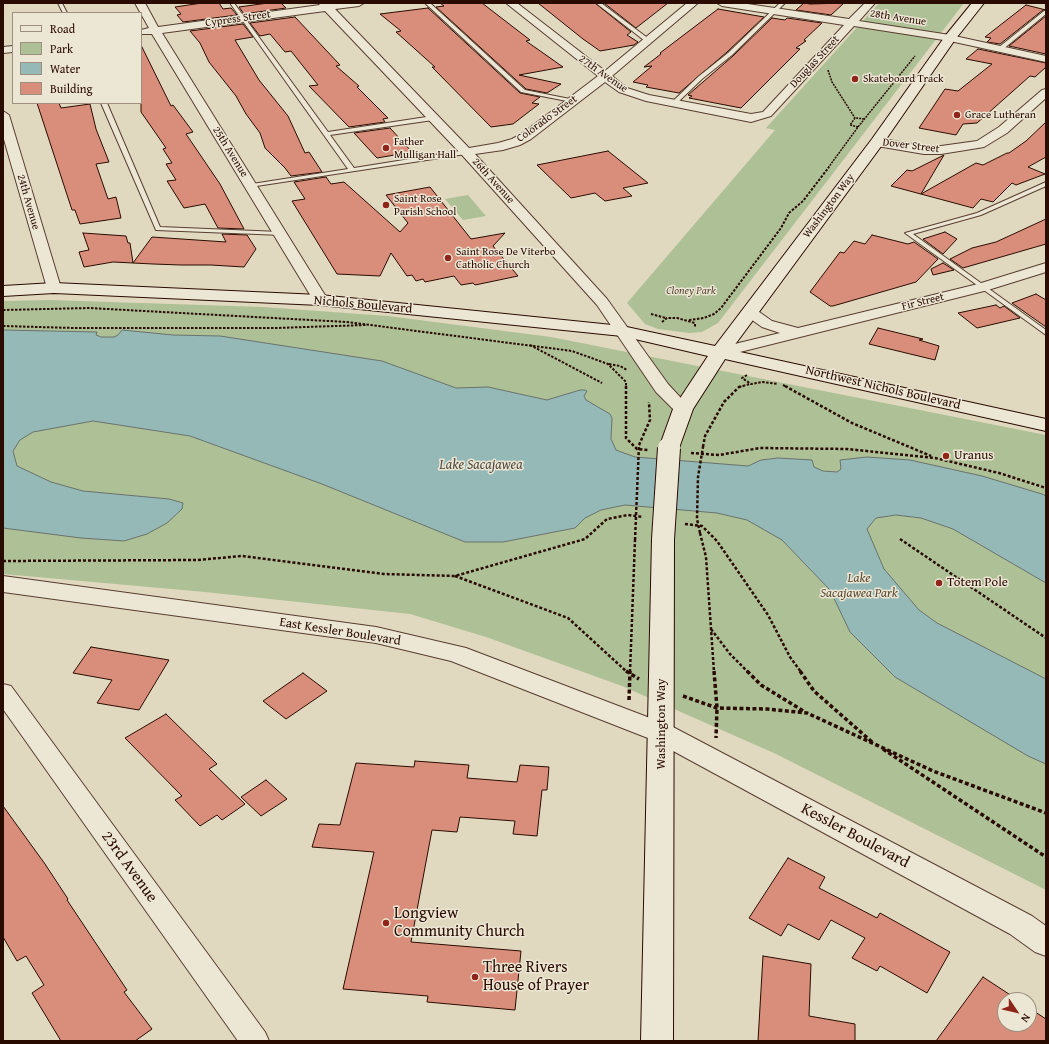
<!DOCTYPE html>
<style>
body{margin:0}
#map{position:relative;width:1049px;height:1044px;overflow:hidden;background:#e1d9bf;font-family:"Gentium Book Plus",serif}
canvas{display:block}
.frame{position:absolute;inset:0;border:4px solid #2a0b00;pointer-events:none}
.legend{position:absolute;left:12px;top:12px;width:130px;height:92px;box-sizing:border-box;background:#ece6d5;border:1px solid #9e8e80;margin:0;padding:5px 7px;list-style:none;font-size:12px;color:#2a0b00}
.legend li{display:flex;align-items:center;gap:8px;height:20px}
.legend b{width:20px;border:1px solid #9e8e80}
.north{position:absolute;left:997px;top:992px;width:40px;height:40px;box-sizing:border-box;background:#ece6d5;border:1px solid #9e8e80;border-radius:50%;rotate:125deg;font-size:11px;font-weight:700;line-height:16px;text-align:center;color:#2a0b00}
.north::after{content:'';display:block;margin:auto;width:14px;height:18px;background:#8f2418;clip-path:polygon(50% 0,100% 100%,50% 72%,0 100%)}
</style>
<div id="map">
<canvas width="1049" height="1044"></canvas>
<div class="frame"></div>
<ul class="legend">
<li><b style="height:5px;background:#ece6d5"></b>Road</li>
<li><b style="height:11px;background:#aec096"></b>Park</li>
<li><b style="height:11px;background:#95b9b6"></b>Water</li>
<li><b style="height:11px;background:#d88e7b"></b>Building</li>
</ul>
<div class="north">N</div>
</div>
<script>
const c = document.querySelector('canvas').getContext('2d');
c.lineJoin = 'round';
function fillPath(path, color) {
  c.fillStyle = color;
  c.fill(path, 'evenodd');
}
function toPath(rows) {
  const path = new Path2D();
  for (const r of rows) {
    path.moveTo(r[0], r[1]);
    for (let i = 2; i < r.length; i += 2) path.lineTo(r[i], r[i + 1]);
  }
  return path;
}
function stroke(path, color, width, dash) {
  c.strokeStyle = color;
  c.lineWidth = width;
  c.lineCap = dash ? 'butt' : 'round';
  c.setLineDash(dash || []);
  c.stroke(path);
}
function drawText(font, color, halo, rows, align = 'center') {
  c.font = font + ' "Gentium Book Plus",serif';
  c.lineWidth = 3;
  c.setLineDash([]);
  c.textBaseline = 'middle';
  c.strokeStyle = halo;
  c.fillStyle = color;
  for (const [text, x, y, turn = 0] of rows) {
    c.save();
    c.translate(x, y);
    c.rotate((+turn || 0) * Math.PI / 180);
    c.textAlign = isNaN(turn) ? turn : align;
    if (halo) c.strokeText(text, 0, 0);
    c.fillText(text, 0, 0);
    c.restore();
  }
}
fillPath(toPath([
 [879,3,964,3,718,323,702,332,689,333,658,329,645,324,627,303,775,130,766,128],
 [468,195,486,216,463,220,445,199],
 [50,300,263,307,388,316,551,337,1046,435,1046,890,776,754,622,686,486,637,410,614,205,592,3,574,3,301]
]), '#aec096');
const water = toPath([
 [3,330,97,332,96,335,101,337,114,337,118,335,122,330,173,335,220,336,382,361,456,388,488,387,547,400,580,390,585,390,587,391,584,396,586,400,610,414,612,418,611,439,616,450,635,457,748,466,761,460,778,458,812,460,814,467,823,471,837,472,841,469,840,460,867,457,910,460,982,476,1042,494,1046,496,1046,583,953,529,921,518,896,515,876,518,867,529,884,569,919,610,937,623,1046,679,1046,764,1028,756,895,677,850,632,830,590,782,540,747,520,717,513,625,505,601,510,585,518,575,528,503,542,465,542,322,484,190,436,93,421,33,432,20,440,13,451,17,466,51,482,83,491,169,499,183,503,182,509,167,523,147,534,124,541,81,538,3,528,3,330]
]);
fillPath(water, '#95b9b6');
stroke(water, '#6a736d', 1);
const building = toPath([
 [202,3,219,3,223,9,231,8,237,15,183,22,177,15,181,14,175,7,202,3],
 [268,3,281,3,286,8,244,14,239,7,268,3],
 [440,3,482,3,530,40,526,41,563,67,519,75,561,84,547,93,526,89,436,7,444,6,440,3],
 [538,3,595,3,631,32,627,35,638,42,634,45,600,51,583,39,538,3],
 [604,3,668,3,636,28,604,3],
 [804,3,810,4,844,3,831,15,796,10,804,3],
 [1026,5,1046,10,1043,10,1000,44,987,42,991,38,985,37,1026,5],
 [428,8,520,93,540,97,532,103,539,104,513,124,491,127,432,67,435,67,396,32,401,31,380,14,428,8],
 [718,9,764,17,727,52,679,93,646,87,648,85,633,82,652,66,644,67,661,54,660,53,718,9],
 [1046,16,1046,54,1009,46,1046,16],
 [295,17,340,65,336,66,359,86,357,87,388,118,383,119,385,122,349,127,309,86,318,85,291,51,285,52,270,34,260,36,250,23,295,17],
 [772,18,785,20,787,18,822,23,804,40,806,41,796,48,800,49,741,108,689,98,692,96,688,95,733,56,772,18],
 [243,24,253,37,235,40,259,80,288,116,305,153,309,152,322,172,291,176,285,168,265,148,260,133,246,114,236,96,209,62,200,43,190,31,243,24],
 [141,45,171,106,173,105,193,132,186,134,220,184,244,229,218,228,205,204,184,208,167,181,176,180,166,164,172,163,163,149,166,148,141,112,141,45],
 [978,49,1046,63,1046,67,1035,77,1030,76,977,123,963,124,956,135,919,128,945,89,958,91,992,64,966,59,978,49],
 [37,103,59,103,61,108,90,104,96,129,109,162,96,164,108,199,116,197,121,218,80,224,75,210,72,210,37,103],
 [1046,122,1046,157,1028,167,1045,174,1016,185,1012,183,993,202,981,199,973,208,891,186,907,170,912,171,944,155,921,194,976,163,983,165,1007,153,1009,153,1026,141,1046,122],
 [390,128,412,152,377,158,354,133,390,128],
 [608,151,648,183,623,188,632,196,605,201,595,193,571,198,537,165,608,151],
 [326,177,331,184,344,182,400,232,408,223,386,195,430,187,471,239,505,233,493,246,518,276,475,285,473,283,461,285,454,276,425,282,423,279,416,281,412,275,407,276,391,253,380,276,337,274,292,201,305,199,294,182,326,177],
 [1046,219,1046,244,963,268,950,259,972,248,996,242,1046,219],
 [945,232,957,239,943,254,923,239,945,232],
 [83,233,126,236,128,243,130,243,133,263,152,237,226,242,222,234,247,235,256,249,244,267,211,265,181,265,153,264,113,262,84,267,79,252,89,250,83,233],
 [872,235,908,244,914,242,938,259,916,282,833,306,830,306,810,292,840,252,844,253,854,241,865,244,872,235],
 [943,263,954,270,933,275,931,269,943,263],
 [1036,294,1046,300,1046,327,1012,303,1036,294],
 [996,305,1000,308,1004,306,1020,318,977,328,958,313,996,305],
 [878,328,923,339,919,340,939,346,935,360,869,344,878,328],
 [91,647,169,660,139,710,97,703,112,680,73,673,91,647],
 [303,673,327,691,286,719,263,701,303,673],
 [166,714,217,764,209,769,245,804,222,820,217,815,200,826,175,800,182,796,125,738,166,714],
 [415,761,469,765,467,778,517,782,520,765,549,767,547,790,542,790,537,836,513,834,515,821,460,817,457,832,432,830,411,942,521,951,515,1010,427,1002,428,996,343,989,374,852,312,847,319,824,340,825,356,763,414,767,415,761],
 [266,780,287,799,261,816,241,797,266,780],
 [3,806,45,864,68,899,67,900,127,990,124,992,152,1029,135,1041,61,1041,32,993,44,985,26,956,17,961,3,937,3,806],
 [788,858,825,877,819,888,877,918,880,913,950,952,927,993,880,966,877,971,852,958,865,938,831,920,819,940,788,924,781,936,749,918,788,858],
 [763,956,811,964,809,1016,855,1024,855,1041,758,1041,763,956],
 [983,977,1018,1000,1005,1000,1005,1024,1029,1024,1029,1008,1046,1019,1046,1041,936,1041,983,977]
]);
fillPath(building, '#d88e7b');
stroke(building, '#2a0b00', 1);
const service = toPath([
 [58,3,62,3,67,13,63,13,58,3],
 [230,3,234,3,328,132,433,116,436,118,433,120,330,135,354,168,466,150,469,152,466,154,250,187,249,186,252,184,348,169,230,3],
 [425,3,430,3,525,90,575,100,572,102,521,92,425,3],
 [596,3,601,3,649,39,649,41,645,41,596,3],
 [780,3,785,3,732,55,702,79,675,105,671,105,671,103,698,77,728,53,780,3],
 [1044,11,1046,11,1046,14,1002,50,998,50,998,48,1044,11],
 [101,103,107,103,160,227,280,232,282,233,282,235,156,230,101,103],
 [1046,182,1046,186,981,215,913,234,1046,330,1046,335,905,233,977,213,1046,182]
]);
const minor = toPath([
 [135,3,145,3,158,27,320,5,318,3,364,3,359,6,335,9,469,148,498,143,512,139,523,133,598,76,506,3,517,3,605,71,687,3,698,3,612,76,627,88,649,95,751,114,763,112,844,25,722,6,717,3,741,3,849,19,865,3,875,3,859,21,950,35,1046,56,1046,62,950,41,854,26,771,116,751,122,646,101,619,92,605,82,531,139,520,145,503,150,475,154,607,299,668,384,691,409,689,413,683,414,677,413,656,392,597,305,462,155,325,11,162,33,328,300,325,303,320,305,315,303,152,34,141,34,141,30,149,28,135,3],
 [13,46,13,52,3,53,3,47,13,46],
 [1046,89,1046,98,1007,133,984,147,941,154,924,154,877,146,871,142,877,138,924,146,941,146,977,141,999,127,1042,90,1046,89],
 [3,111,9,115,61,288,59,291,54,292,49,291,47,288,3,136,3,111],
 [1046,263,1046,272,988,290,720,357,714,355,712,352,714,349,780,333,762,327,745,315,742,312,745,309,755,309,772,321,798,328,978,284,1046,263],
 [3,684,11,686,265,1032,269,1041,238,1041,3,709,3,684]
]);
const tertiary = toPath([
 [3,576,376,627,466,648,671,726,1032,916,1046,926,1046,956,1035,952,1010,934,653,740,451,661,376,643,3,592,3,576]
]);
const secondary = toPath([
 [972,3,984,3,954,41,882,145,731,350,1046,419,1046,431,725,359,693,409,679,448,676,452,669,454,662,452,659,448,673,409,708,356,622,336,320,305,54,293,3,296,3,286,54,283,320,295,622,326,715,346,872,139,946,35,972,3],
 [663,532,671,534,674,539,673,1041,641,1041,652,539,655,534,663,532]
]);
stroke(service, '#583e30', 2);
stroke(minor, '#583e30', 2);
stroke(tertiary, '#583e30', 2);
stroke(secondary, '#2a0b00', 2);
stroke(toPath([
 [828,70,832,82,855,118],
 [858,127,850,125,855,118,865,119],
 [828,168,858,127,915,56]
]), '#2a0b00', 1.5, [2, 1]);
stroke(toPath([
 [3,310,89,308,347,322,572,351,608,364,626,382,626,387],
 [651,314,666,318],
 [689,320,704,318,714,314,721,308,781,228,789,213,803,201,829,167],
 [662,322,667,318,677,318,695,323,695,327],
 [3,326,74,328,276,328,366,325],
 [530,345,602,383],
 [609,364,620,366,627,370],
 [747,375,742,378,751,384,762,382,778,384],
 [783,385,787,387],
 [739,387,750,384]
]), '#2a0b00', 2, [2.5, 1.5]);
stroke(toPath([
 [626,386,626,438,637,449,648,450],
 [785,386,852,423,931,456],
 [639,445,650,420,649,402],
 [703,447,705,436,724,402,739,387,743,386],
 [691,453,719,455,760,448,847,449,935,458,999,473,1046,488],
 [685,524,702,526,717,541,768,615,790,657,801,672],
 [700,533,706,557,714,672],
 [900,539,1046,638],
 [3,561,197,560,242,556,384,574,455,576,585,539,607,519,628,515,643,517],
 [455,576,568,618,627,672],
 [711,629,730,654,748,672],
 [630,672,635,540]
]), '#2a0b00', 2.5, [3, 2]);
stroke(toPath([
 [626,671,639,679],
 [714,671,717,708,716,738],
 [747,671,761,685,805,712],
 [800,671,814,691,872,742],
 [683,696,717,708,767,709,807,713,933,771,1046,813],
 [629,700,630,671],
 [883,749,1046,857]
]), '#2a0b00', 3.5, [4, 2.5]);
fillPath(service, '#ece6d5');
fillPath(minor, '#ece6d5');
fillPath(tertiary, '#ece6d5');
fillPath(secondary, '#ece6d5');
const secondaryBridge = toPath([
 [663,539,669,448]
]);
stroke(secondaryBridge, '#2a0b00', 24, []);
stroke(toPath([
 [700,533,697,519,698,477,703,447],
 [635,540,639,445]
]), '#2a0b00', 2.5, [3, 2]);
stroke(secondaryBridge, '#ece6d5', 22);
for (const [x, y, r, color] of [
 [855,79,4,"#8f2418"],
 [957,115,4,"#8f2418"],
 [386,148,4,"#8f2418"],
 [386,205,4,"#8f2418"],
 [448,258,4,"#8f2418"],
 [946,456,4,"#8f2418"],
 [939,583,4,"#8f2418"],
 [386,923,4,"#8f2418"],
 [475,977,4,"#8f2418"]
]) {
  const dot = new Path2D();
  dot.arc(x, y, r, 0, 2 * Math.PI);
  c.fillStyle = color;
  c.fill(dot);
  stroke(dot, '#ece6d5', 1.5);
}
drawText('11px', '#2a0b00', '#ece6d5', [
 ["28th Avenue",898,18,9],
 ["Cypress Street",238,19,-8],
 ["Douglas Street",815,62,-47],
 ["27th Avenue",603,74,35],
 ["Colorado Street",547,119,-36],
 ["Dover Street",911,146,7],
 ["25th Avenue",230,152,58],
 ["26th Avenue",493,181,48],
 ["24th Avenue",28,202,74],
 ["Washington Way",829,206,-53],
 ["Fir Street",923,302,-14]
]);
drawText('11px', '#2a0b00', '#ece6d5', [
 ["Skateboard Track",863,79],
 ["Grace Lutheran",965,115],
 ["Father",394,142],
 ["Mulligan Hall",394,155],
 ["Saint Rose",394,199],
 ["Parish School",394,212],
 ["Saint Rose De Viterbo",456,252],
 ["Catholic Church",456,265]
], 'left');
drawText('italic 11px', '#584a34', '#ece6d5', [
 ["Cloney Park",691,291]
]);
drawText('13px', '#2a0b00', '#ece6d5', [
 ["Nichols Boulevard",363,305,5],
 ["Northwest Nichols Boulevard",883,388,13],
 ["East Kessler Boulevard",340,632,9],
 ["Washington Way",662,724,-90]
]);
drawText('13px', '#2a0b00', '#ece6d5', [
 ["Uranus",954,456],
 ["Totem Pole",947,583]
], 'left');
drawText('italic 13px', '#584a34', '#ece6d5', [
 ["Lake",859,579],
 ["Sacajawea Park",859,594]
]);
drawText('italic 14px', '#4f4840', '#ece6d5', [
 ["Lake Sacajawea",481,465]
]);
drawText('16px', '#2a0b00', '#ece6d5', [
 ["Kessler Boulevard",855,836,28],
 ["23rd Avenue",129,867,54]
]);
drawText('16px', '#2a0b00', '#ece6d5', [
 ["Longview",394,914],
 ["Community Church",394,932],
 ["Three Rivers",483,968],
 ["House of Prayer",483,986]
], 'left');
</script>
